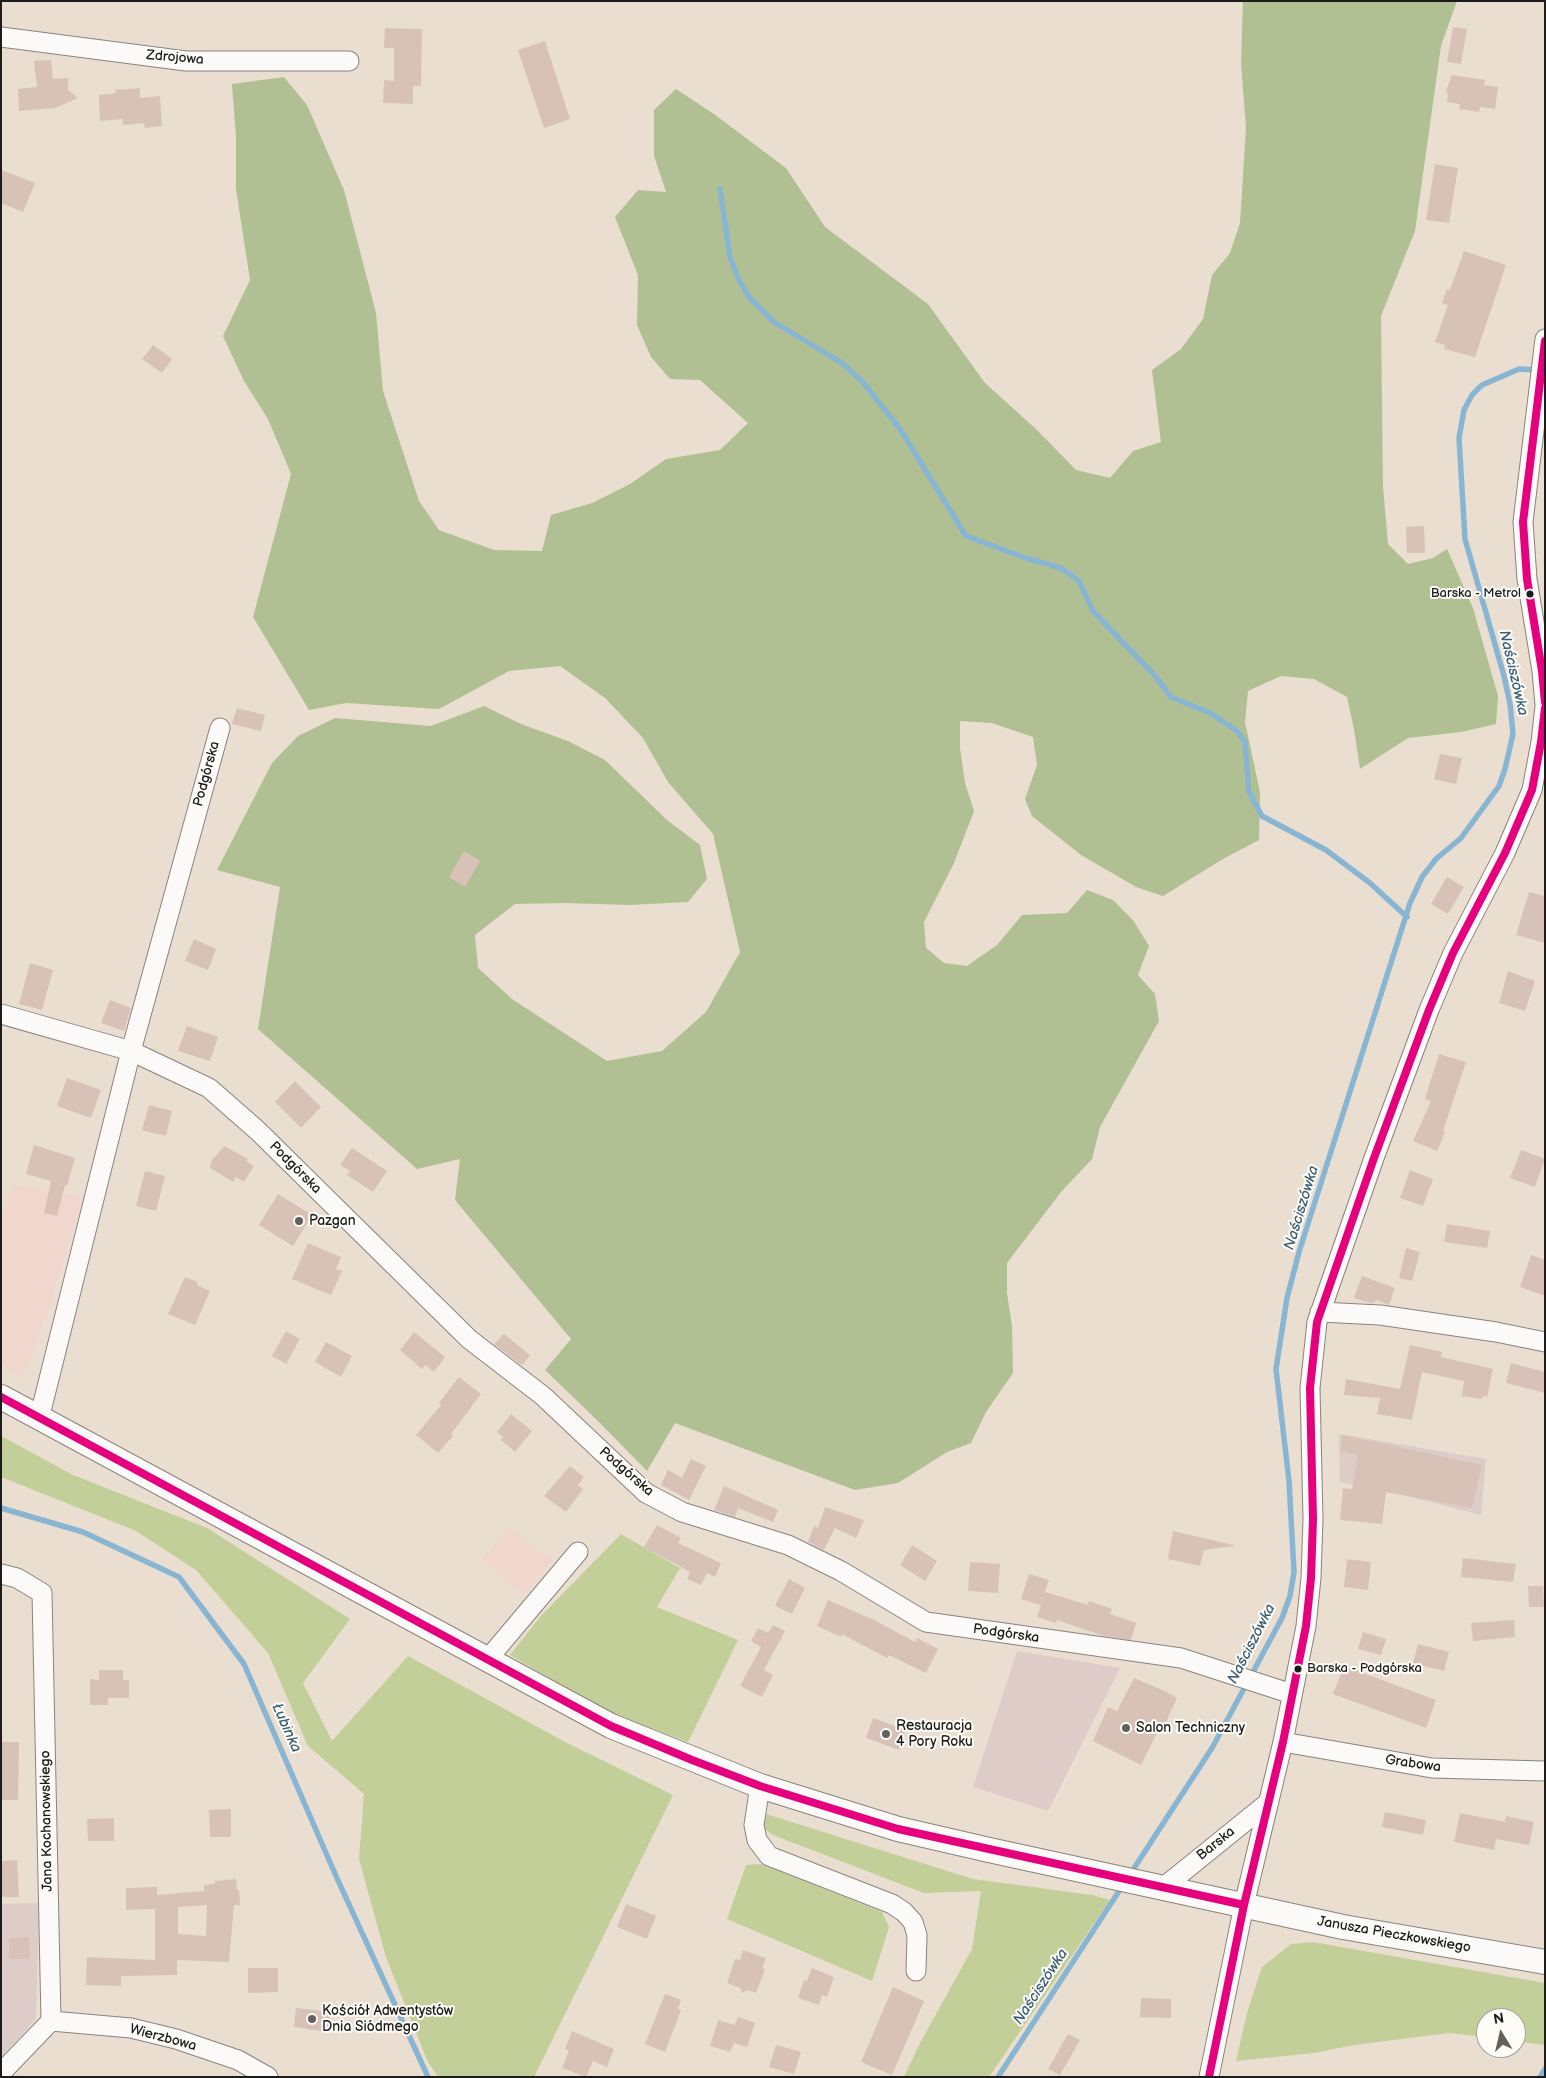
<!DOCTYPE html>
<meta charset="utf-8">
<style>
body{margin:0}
#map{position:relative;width:1546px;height:2078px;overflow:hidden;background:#eaded0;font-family:"Balsamiq Sans",sans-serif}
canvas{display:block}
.frame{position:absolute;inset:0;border:2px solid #1c1c1c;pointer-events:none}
.north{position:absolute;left:1476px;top:2008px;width:50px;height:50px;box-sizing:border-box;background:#fdfcf7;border:1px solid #a3a29f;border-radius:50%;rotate:351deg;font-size:14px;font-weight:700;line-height:20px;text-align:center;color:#1c1c1c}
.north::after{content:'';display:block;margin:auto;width:18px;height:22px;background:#64605b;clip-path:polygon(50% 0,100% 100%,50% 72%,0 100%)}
</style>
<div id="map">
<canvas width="1546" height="2078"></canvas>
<div class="frame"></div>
<div class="north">N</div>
</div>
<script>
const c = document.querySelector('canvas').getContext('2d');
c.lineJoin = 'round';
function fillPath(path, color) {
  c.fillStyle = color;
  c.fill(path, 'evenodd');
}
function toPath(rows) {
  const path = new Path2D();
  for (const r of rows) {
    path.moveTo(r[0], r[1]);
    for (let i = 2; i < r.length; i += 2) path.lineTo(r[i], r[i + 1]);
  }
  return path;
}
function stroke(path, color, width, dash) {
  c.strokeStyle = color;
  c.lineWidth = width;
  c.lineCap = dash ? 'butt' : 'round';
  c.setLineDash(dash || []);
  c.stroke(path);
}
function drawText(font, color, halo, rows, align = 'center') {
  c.font = font + ' "Balsamiq Sans",sans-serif';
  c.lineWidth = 4;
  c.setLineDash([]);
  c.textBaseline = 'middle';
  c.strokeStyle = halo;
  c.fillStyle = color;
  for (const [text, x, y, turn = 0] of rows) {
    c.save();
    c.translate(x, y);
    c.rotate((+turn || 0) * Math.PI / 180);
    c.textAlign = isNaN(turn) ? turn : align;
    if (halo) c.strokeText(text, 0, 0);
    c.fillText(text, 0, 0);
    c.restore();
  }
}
fillPath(toPath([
 [14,1185,83,1197,48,1311,23,1379,1,1364,1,1219],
 [509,1527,553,1560,523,1594,481,1560]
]), '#f1d6cd');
fillPath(toPath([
 [1339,1434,1486,1459,1481,1515,1392,1492,1340,1482],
 [1017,1651,1120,1668,1048,1811,973,1787],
 [39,1903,36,2019,1,2059,1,1904]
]), '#ddccc8');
fillPath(toPath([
 [1,1436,73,1475,207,1528,350,1619,303,1683,332,1741,408,1656,565,1742,673,1795,534,2077,438,2077,427,2060,386,1957,359,1859,364,1794,308,1746,268,1653,196,1570,134,1530,1,1477],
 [621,1534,680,1568,657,1607,738,1640,688,1742,608,1712,510,1655,540,1617],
 [766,1814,973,1879,1092,1895,1110,1900,989,2077,904,2077,920,2043,972,1949,981,1891,924,1893,773,1835,761,1826],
 [761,1864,882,1912,889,1927,872,1981,727,1919,746,1865],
 [1313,1942,1545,1983,1545,2045,1516,2041,1516,2018,1486,2018,1486,2037,1449,2033,1354,2045,1314,2053,1236,2061,1247,2013,1262,1967,1291,1944]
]), '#c3cf98');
fillPath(toPath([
 [1243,1,1457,1,1441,46,1415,231,1381,316,1383,486,1388,544,1408,564,1433,558,1447,549,1473,608,1498,696,1496,724,1461,732,1408,738,1360,769,1354,729,1347,697,1314,679,1281,676,1248,691,1245,722,1260,792,1259,840,1223,859,1163,896,1136,887,1081,855,1032,816,1025,799,1037,765,1033,737,992,723,960,721,960,748,965,783,974,811,954,863,924,922,926,948,944,963,967,966,997,945,1022,915,1067,913,1087,890,1113,900,1133,920,1149,946,1138,975,1155,994,1159,1021,1100,1127,1092,1159,1061,1192,1007,1263,1007,1293,1012,1326,1013,1373,986,1412,971,1443,947,1452,898,1483,855,1490,675,1423,647,1471,600,1423,545,1370,571,1339,455,1200,460,1159,417,1169,258,1029,280,887,217,870,272,763,298,736,335,718,431,726,484,706,521,724,568,741,605,760,667,820,700,845,707,879,688,902,630,905,565,903,515,904,475,935,478,968,512,999,607,1061,662,1051,706,1012,740,952,713,834,668,782,643,738,605,698,560,666,509,671,439,709,346,703,309,710,253,617,291,474,268,419,244,381,223,336,250,280,236,189,236,137,232,84,284,77,307,105,344,190,376,313,383,391,419,501,439,530,494,550,542,551,551,515,592,503,630,484,666,459,720,450,748,423,700,380,670,379,651,357,637,325,638,275,615,217,638,190,666,192,654,156,654,110,676,89,714,114,786,168,825,227,928,304,985,383,1036,429,1076,470,1110,478,1133,451,1161,442,1152,370,1181,349,1203,319,1212,275,1230,253,1240,223,1246,128,1241,63]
]), '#b1c092');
stroke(toPath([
 [720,189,730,257,739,280,749,297,774,322,842,363,862,381,900,429,966,536,1026,558,1061,568,1079,581,1093,611,1156,677,1171,697,1212,714,1237,731,1245,742,1249,792,1262,816,1326,850,1370,883,1407,917],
 [1,1508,83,1532,179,1577,244,1664,336,1876,428,2077],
 [1129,1876,1212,1748,1282,1618,1290,1596,1294,1572,1289,1481,1276,1369,1287,1298,1299,1252,1410,903,1422,877,1436,859,1461,838,1499,786,1505,769,1513,734,1510,704,1504,676,1465,539,1459,438,1464,410,1472,395,1482,385,1519,369,1538,370],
 [998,2077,1123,1885],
 [1540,2077,1545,2069]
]), '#88b5d2', 5.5);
fillPath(toPath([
 [1453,27,1467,29,1461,64,1447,62],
 [385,28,422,29,421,86,413,86,413,104,383,103,384,80,394,81,394,48,384,48],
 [545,41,570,119,544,128,518,50],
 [51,60,53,79,68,78,68,90,78,98,55,108,19,111,18,89,37,87,34,61],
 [1452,75,1485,80,1484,85,1498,87,1495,109,1480,107,1479,112,1459,109,1460,104,1447,102,1448,94,1446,91],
 [140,88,140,98,160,96,162,126,145,128,144,123,123,125,123,119,100,121,99,95,116,93,115,90],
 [1435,164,1458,168,1449,223,1426,220],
 [1,170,35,183,23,212,1,203],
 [1464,251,1506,265,1475,357,1444,349,1445,345,1435,342,1448,305,1442,303,1447,289,1450,290],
 [153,345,172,359,162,373,142,359],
 [1424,526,1425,553,1407,553,1406,527],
 [237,708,265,715,261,731,232,724],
 [1440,754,1462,758,1456,784,1434,779],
 [464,851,480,861,465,887,449,877],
 [1447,877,1464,887,1448,914,1431,904],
 [1529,892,1545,896,1545,943,1516,935],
 [194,939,216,949,208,970,185,961],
 [30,963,53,970,42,1010,19,1004],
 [1508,971,1535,981,1525,1011,1499,1003],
 [110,1000,131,1008,124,1031,101,1023],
 [187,1026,218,1037,210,1061,178,1051],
 [1439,1054,1466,1062,1443,1131,1445,1132,1437,1151,1413,1141,1431,1101,1425,1099],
 [67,1078,101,1090,91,1118,57,1106],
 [295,1081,321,1107,301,1128,275,1102],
 [149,1105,172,1111,166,1136,142,1130],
 [34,1145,75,1158,67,1186,65,1185,57,1216,44,1213,51,1181,26,1174],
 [224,1146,248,1159,246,1161,254,1166,244,1182,236,1177,233,1182,210,1168,212,1160],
 [352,1148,387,1171,373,1192,347,1175,350,1171,340,1165],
 [1521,1150,1545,1159,1535,1187,1510,1178],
 [1410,1170,1433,1179,1423,1206,1400,1198],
 [145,1171,165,1176,156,1211,136,1206],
 [278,1194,312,1215,293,1246,259,1225],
 [1447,1224,1490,1231,1487,1248,1444,1242],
 [308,1243,341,1257,336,1269,342,1271,331,1295,292,1279],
 [1406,1248,1420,1252,1412,1281,1399,1278],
 [1531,1255,1545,1260,1545,1296,1520,1287],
 [1362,1276,1395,1288,1389,1305,1376,1300,1374,1303,1371,1303,1354,1298],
 [185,1277,198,1282,197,1285,210,1291,195,1325,168,1314],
 [286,1331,300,1339,286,1364,272,1356],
 [414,1332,445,1357,434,1372,425,1365,422,1369,400,1350],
 [504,1334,530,1355,522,1365,494,1344],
 [326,1342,352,1356,341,1377,315,1362],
 [1410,1345,1442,1352,1441,1357,1493,1369,1487,1397,1483,1396,1482,1399,1462,1396,1464,1381,1422,1372,1412,1420,1377,1414,1380,1398,1344,1395,1346,1379,1400,1389],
 [1511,1363,1545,1372,1545,1393,1506,1383],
 [459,1377,481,1394,451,1434,453,1436,438,1453,416,1435,441,1405,439,1403],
 [511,1414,532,1431,515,1452,501,1440,503,1437,497,1432],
 [1343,1435,1482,1465,1472,1508,1386,1492,1382,1524,1340,1520,1343,1488,1352,1489,1358,1455,1340,1451],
 [691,1459,706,1466,689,1500,661,1485,668,1470,682,1478],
 [570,1466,584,1477,578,1485,583,1489,566,1512,544,1496],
 [724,1486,778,1510,773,1522,738,1508,735,1517,714,1510],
 [825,1507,864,1520,856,1538,835,1528,824,1550,808,1542,814,1526,818,1528],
 [657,1525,681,1538,678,1543,721,1563,715,1577,707,1573,701,1585,687,1579,690,1572,644,1547],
 [1173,1531,1234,1545,1234,1546,1204,1550,1200,1566,1168,1559],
 [912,1545,937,1561,925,1581,900,1565],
 [1463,1558,1516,1564,1513,1582,1461,1577],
 [1347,1559,1371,1562,1368,1590,1344,1587],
 [970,1562,1000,1564,998,1593,968,1591],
 [1029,1574,1049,1580,1045,1592,1088,1605,1089,1601,1112,1609,1110,1614,1136,1623,1131,1640,1104,1636,1057,1620,1056,1623,1037,1617,1041,1605,1021,1599],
 [789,1579,805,1588,792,1614,775,1606],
 [1528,1586,1543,1586,1544,1607,1529,1607],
 [828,1600,874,1620,915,1642,917,1638,938,1649,926,1673,889,1655,887,1658,842,1634,841,1637,817,1626],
 [1514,1620,1515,1637,1473,1641,1471,1623],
 [773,1625,785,1631,764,1670,773,1675,762,1697,740,1686,761,1647,751,1641,758,1628,768,1633],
 [1363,1632,1386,1639,1381,1655,1358,1649],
 [1418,1644,1449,1652,1444,1671,1413,1663],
 [1344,1666,1436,1700,1426,1728,1333,1694],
 [99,1670,123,1670,123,1680,129,1680,129,1698,108,1698,108,1705,90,1705,90,1679,99,1680],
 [1134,1678,1167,1692,1177,1698,1161,1733,1159,1729,1141,1765,1093,1741,1108,1707,1117,1711],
 [873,1718,906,1730,899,1750,866,1738],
 [1,1742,19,1742,18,1800,1,1800],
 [231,1809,231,1837,210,1837,209,1810],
 [1385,1812,1426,1820,1423,1835,1382,1827],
 [1460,1813,1505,1822,1506,1816,1534,1822,1529,1845,1496,1839,1494,1850,1454,1842],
 [114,1818,114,1841,88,1841,87,1819],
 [17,1860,19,1897,1,1897,1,1861],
 [236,1879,237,1890,239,1890,240,1905,234,1905,229,1962,177,1960,177,1975,121,1976,121,1986,86,1985,87,1957,155,1960,155,1909,126,1910,126,1888,157,1887,157,1895,204,1891,204,1885,215,1884,215,1881],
 [207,1905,206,1936,178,1934,178,1907],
 [626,1904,656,1916,647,1939,617,1927],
 [29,1937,30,1959,9,1959,9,1938],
 [743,1950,766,1958,762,1968,765,1969,756,1993,747,1990,742,1993,740,1988,727,1983,735,1959,740,1960],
 [248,1968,278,1968,278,1992,248,1993],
 [812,1968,834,1977,827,1997,822,1995,819,2005,798,1998,804,1980,807,1981],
 [893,1987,924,2001,892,2075,861,2062],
 [665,1994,681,2000,678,2009,681,2010,665,2052,645,2044],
 [1141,1998,1171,1999,1171,2018,1140,2017],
 [296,2008,331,2012,328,2032,294,2027],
 [738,2017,755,2023,747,2047,734,2043,730,2052,710,2046,718,2020,735,2025],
 [572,2031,614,2049,607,2067,593,2061,586,2077,562,2068,569,2051,565,2049],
 [1068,2034,1080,2040,1060,2075,1048,2069],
 [776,2045,801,2052,794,2074,769,2067]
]), '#d8c2b8');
const minor = toPath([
 [1,37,186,61,349,61],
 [1545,339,1523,522,1527,579,1542,671,1545,705],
 [1,1014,131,1051,209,1088,258,1131,469,1339,543,1396,646,1493,682,1512,788,1545,841,1571,926,1622,1181,1658,1292,1694],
 [1320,1312,1380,1315,1496,1332,1545,1342],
 [39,1419,131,1051,220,728],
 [1,1574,17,1578,42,1593,51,2021,1,2073],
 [487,1660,578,1552],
 [1283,1742,1432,1768,1545,1771],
 [760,1786,754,1825,757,1840,769,1856,892,1904,904,1912,913,1922,917,1935,916,1971],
 [1164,1887,1269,1802],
 [51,2021,131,2028,176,2039,238,2060,268,2077],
 [1209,2077,1244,1905,1283,1742,1306,1626,1311,1578,1313,1519,1310,1388,1317,1322,1374,1158,1429,1010,1453,953,1505,853,1532,790,1541,742,1545,706]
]);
const major = toPath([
 [1,1397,611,1726,760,1786,898,1829,989,1850,1343,1927,1545,1962]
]);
stroke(minor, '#89837c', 21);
stroke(major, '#89837c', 26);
stroke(minor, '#fcfaf8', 19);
stroke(major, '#fcfaf8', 24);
stroke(toPath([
 [1545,341,1523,522,1527,579,1542,671,1545,702],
 [1,1397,611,1726,692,1760,760,1786,898,1829,1244,1905],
 [1209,2077,1244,1905,1283,1742,1306,1626,1311,1578,1313,1519,1310,1388,1317,1322,1374,1158,1429,1010,1453,953,1505,853,1532,790,1541,742,1545,708]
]), '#e5007d', 8);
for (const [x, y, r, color] of [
 [1530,594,4.5,"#1c1c1c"],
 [299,1221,5,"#64605b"],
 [1298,1669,4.5,"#1c1c1c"],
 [1126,1728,5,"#64605b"],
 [886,1734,5,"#64605b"],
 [312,2019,5,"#64605b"]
]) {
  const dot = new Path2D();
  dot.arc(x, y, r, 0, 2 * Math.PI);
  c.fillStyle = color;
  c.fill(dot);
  stroke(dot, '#fdfcf7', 2);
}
drawText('13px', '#1c1c1c', '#fdfcf7', [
 ["Barska - Metrol",1521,594],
 ["Barska - Podgórska",1307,1669,"left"]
], 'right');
drawText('14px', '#1c1c1c', '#fdfcf7', [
 ["Zdrojowa",175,58,5],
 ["Podgórska",207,774,-75],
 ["Podgórska",295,1168,45],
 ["Podgórska",626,1472,41],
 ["Podgórska",1006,1634,8],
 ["Grabowa",1413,1764,8],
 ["Jana Kochanowskiego",47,1821,-91],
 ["Barska",1216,1844,-39],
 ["Janusza Pieczkowskiego",1394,1935,10],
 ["Wierzbowa",163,2038,15]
]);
drawText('14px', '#1c1c1c', '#fdfcf7', [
 ["Pazgan",309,1221],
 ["Restauracja",896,1726],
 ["4 Pory Roku",896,1742],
 ["Salon Techniczny",1136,1728],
 ["Kościół Adwentystów",322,2011],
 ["Dnia Siódmego",322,2027]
], 'left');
drawText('italic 15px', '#3d6078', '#fdfcf7', [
 ["Naściszówka",1513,673,77],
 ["Naściszówka",1302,1208,-73],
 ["Naściszówka",1252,1644,-63],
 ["Łubinka",286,1728,66],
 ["Naściszówka",1041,1987,-57]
]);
</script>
